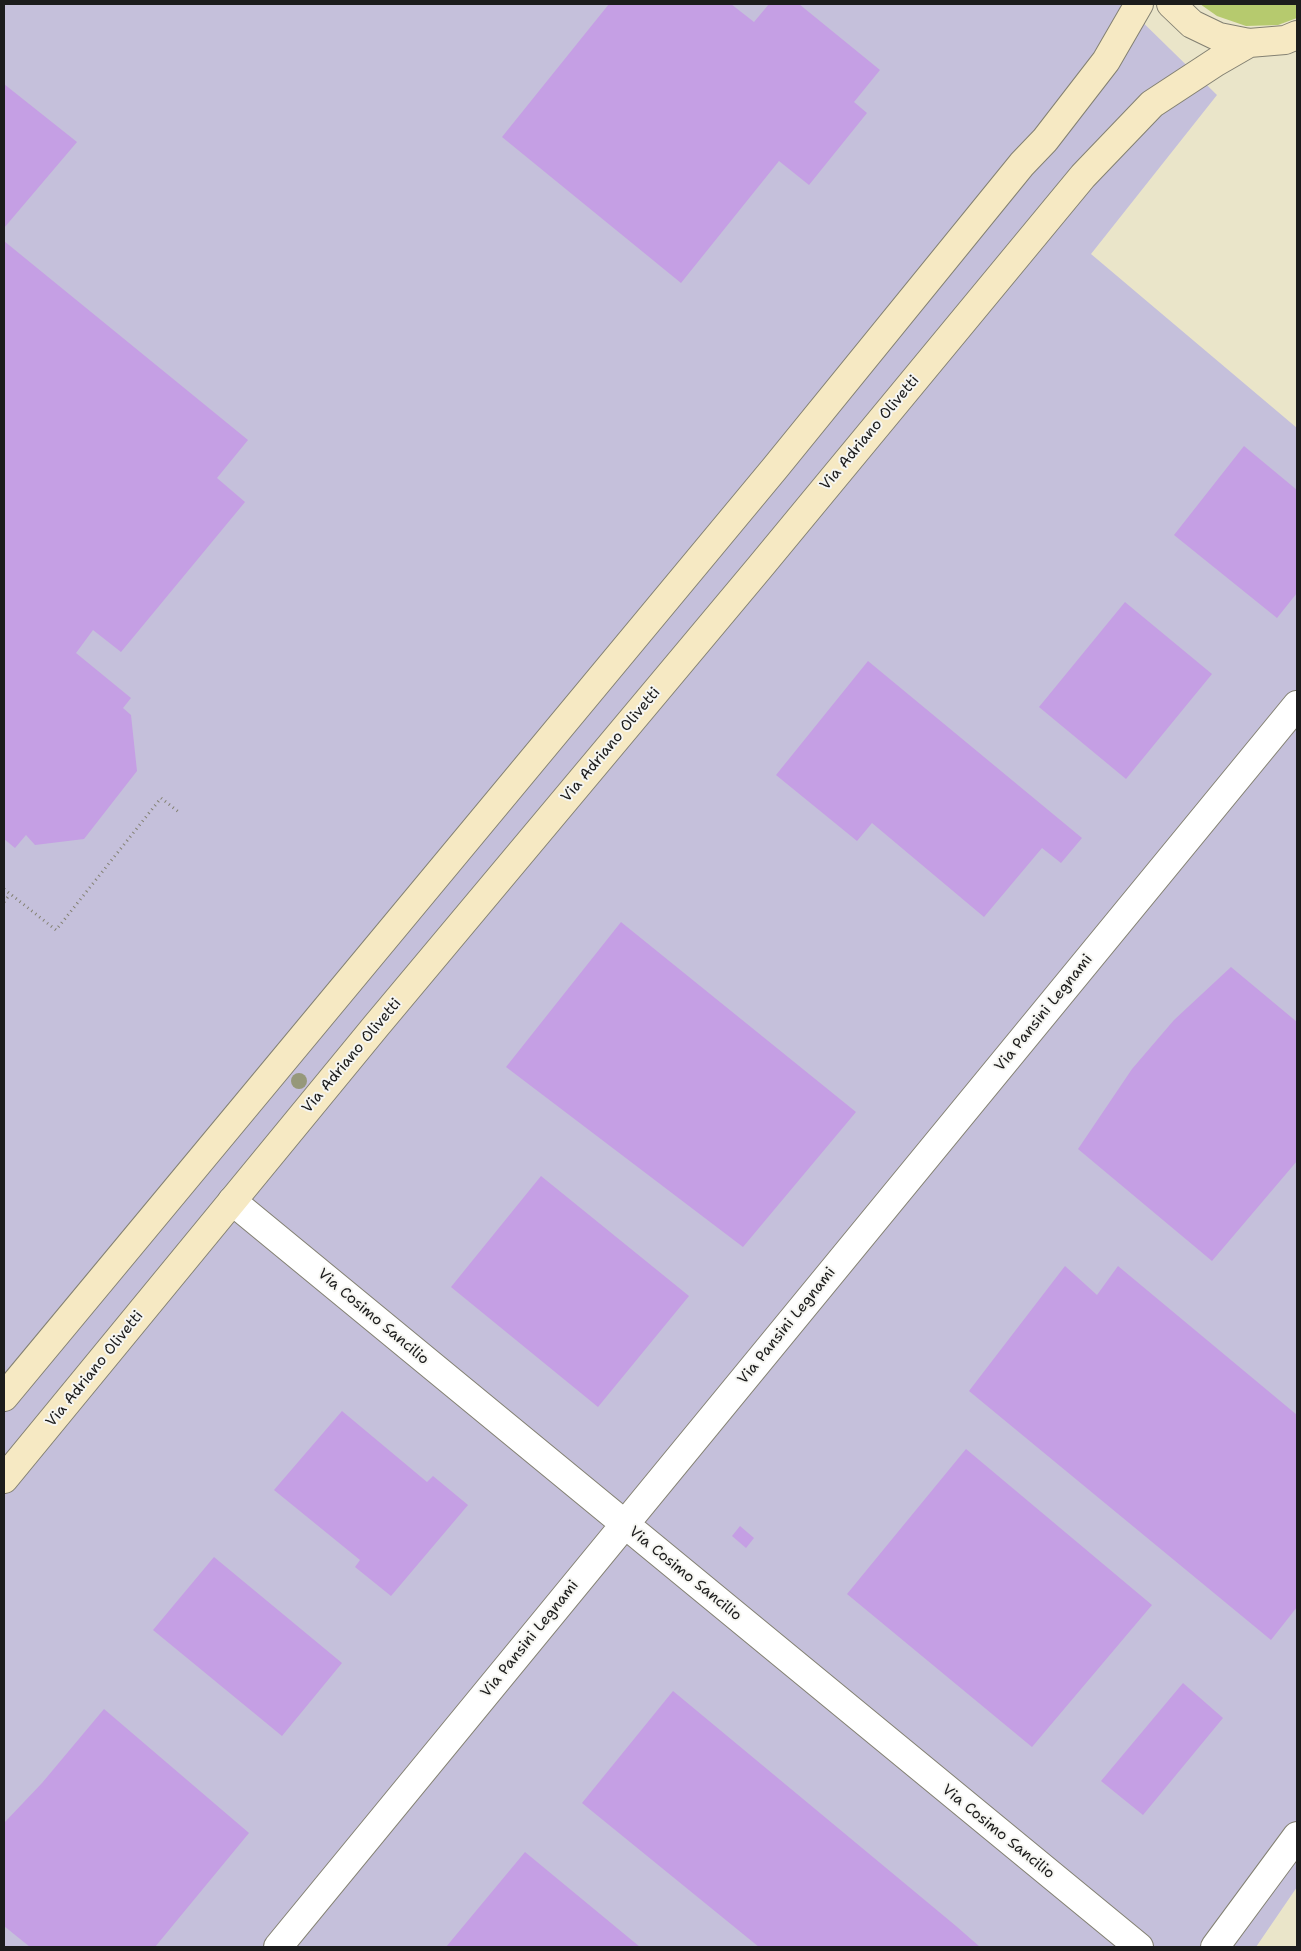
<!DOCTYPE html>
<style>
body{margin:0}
#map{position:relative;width:1301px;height:1951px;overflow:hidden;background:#eae5c9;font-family:"Shantell Sans",sans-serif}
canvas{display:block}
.frame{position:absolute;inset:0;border:5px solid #1c1c1c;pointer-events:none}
</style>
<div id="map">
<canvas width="1301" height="1951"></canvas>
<div class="frame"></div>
</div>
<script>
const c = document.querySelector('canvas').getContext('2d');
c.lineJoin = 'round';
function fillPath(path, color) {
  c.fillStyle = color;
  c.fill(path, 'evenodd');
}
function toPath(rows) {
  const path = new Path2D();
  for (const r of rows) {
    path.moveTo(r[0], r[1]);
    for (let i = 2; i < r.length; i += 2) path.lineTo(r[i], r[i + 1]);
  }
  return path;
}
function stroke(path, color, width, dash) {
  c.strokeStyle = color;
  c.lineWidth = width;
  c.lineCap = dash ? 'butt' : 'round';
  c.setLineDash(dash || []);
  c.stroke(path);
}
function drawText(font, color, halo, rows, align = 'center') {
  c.font = font + ' "Shantell Sans",sans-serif';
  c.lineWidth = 4;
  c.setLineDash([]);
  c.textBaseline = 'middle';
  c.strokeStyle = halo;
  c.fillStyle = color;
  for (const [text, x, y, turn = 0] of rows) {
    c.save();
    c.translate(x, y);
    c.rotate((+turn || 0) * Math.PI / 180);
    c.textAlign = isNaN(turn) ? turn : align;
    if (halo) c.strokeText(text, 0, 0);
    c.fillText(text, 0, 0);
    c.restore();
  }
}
fillPath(toPath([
 [4,4,1124,4,1217,95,1091,254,1297,428,1297,1887,1256,1947,4,1947]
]), '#c5c0db');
fillPath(toPath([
 [1200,4,1297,4,1297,18,1278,25,1246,26,1217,16]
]), '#b6ca6e');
fillPath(toPath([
 [609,4,731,4,754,22,769,4,799,4,880,70,854,102,867,113,809,185,779,161,681,283,502,137],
 [4,84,77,142,4,228],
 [4,241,248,440,217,478,245,502,121,652,93,630,76,653,131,698,123,708,131,715,137,771,84,839,35,845,26,835,15,848,4,839],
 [1244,446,1297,490,1297,593,1277,618,1174,535],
 [1125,602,1212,674,1126,779,1039,707],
 [868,661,1082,838,1061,863,1042,848,984,917,872,823,857,841,776,775],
 [621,922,856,1112,743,1247,506,1067],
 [1231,967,1297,1022,1297,1161,1212,1261,1078,1149,1132,1069,1174,1020],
 [541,1176,689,1296,598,1407,451,1287],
 [1065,1266,1097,1295,1118,1266,1297,1415,1297,1607,1271,1640,969,1391],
 [342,1411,427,1482,433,1476,468,1505,391,1596,355,1567,360,1560,274,1490],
 [966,1449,1152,1605,1032,1747,847,1594],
 [740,1526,754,1538,746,1548,732,1536],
 [214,1557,342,1663,282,1736,153,1630],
 [1183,1683,1223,1718,1143,1815,1101,1781],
 [673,1691,956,1926,980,1947,759,1947,582,1803],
 [104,1709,249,1833,155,1947,30,1947,4,1926,4,1823,42,1783],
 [525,1852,640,1947,446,1947]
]), '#c59fe4');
const street = toPath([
 [232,1201,1139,1947],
 [278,1947,1297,705],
 [1215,1947,1297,1836]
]);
const secondary = toPath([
 [1171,4,1192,24,1219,37,1249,43,1285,40,1297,35],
 [4,1397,775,468,1022,164,1045,140,1106,61,1139,4],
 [4,1479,376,1026,760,567,1083,176,1152,104,1216,62,1249,43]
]);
stroke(street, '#838072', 30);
stroke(secondary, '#838072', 30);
stroke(toPath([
 [4,889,56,930,161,798,180,813],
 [4,902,10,894]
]), '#838072', 3, [1, 4]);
stroke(street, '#fff', 28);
stroke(secondary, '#f6e9c3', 28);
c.fillStyle = '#96987a';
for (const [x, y] of [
 [299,1081]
]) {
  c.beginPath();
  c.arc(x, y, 8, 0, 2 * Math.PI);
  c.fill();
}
drawText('15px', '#1c1c1c', '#f6f6f2', [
 ["Via Adriano Olivetti",870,433,-50],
 ["Via Adriano Olivetti",611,745,-50],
 ["Via Pansini Legnami",1044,1013,-51],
 ["Via Adriano Olivetti",352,1056,-50],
 ["Via Cosimo Sancilio",373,1317,40],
 ["Via Pansini Legnami",787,1326,-51],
 ["Via Adriano Olivetti",95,1369,-51],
 ["Via Cosimo Sancilio",685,1574,39],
 ["Via Pansini Legnami",530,1639,-51],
 ["Via Cosimo Sancilio",998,1832,39]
]);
</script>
